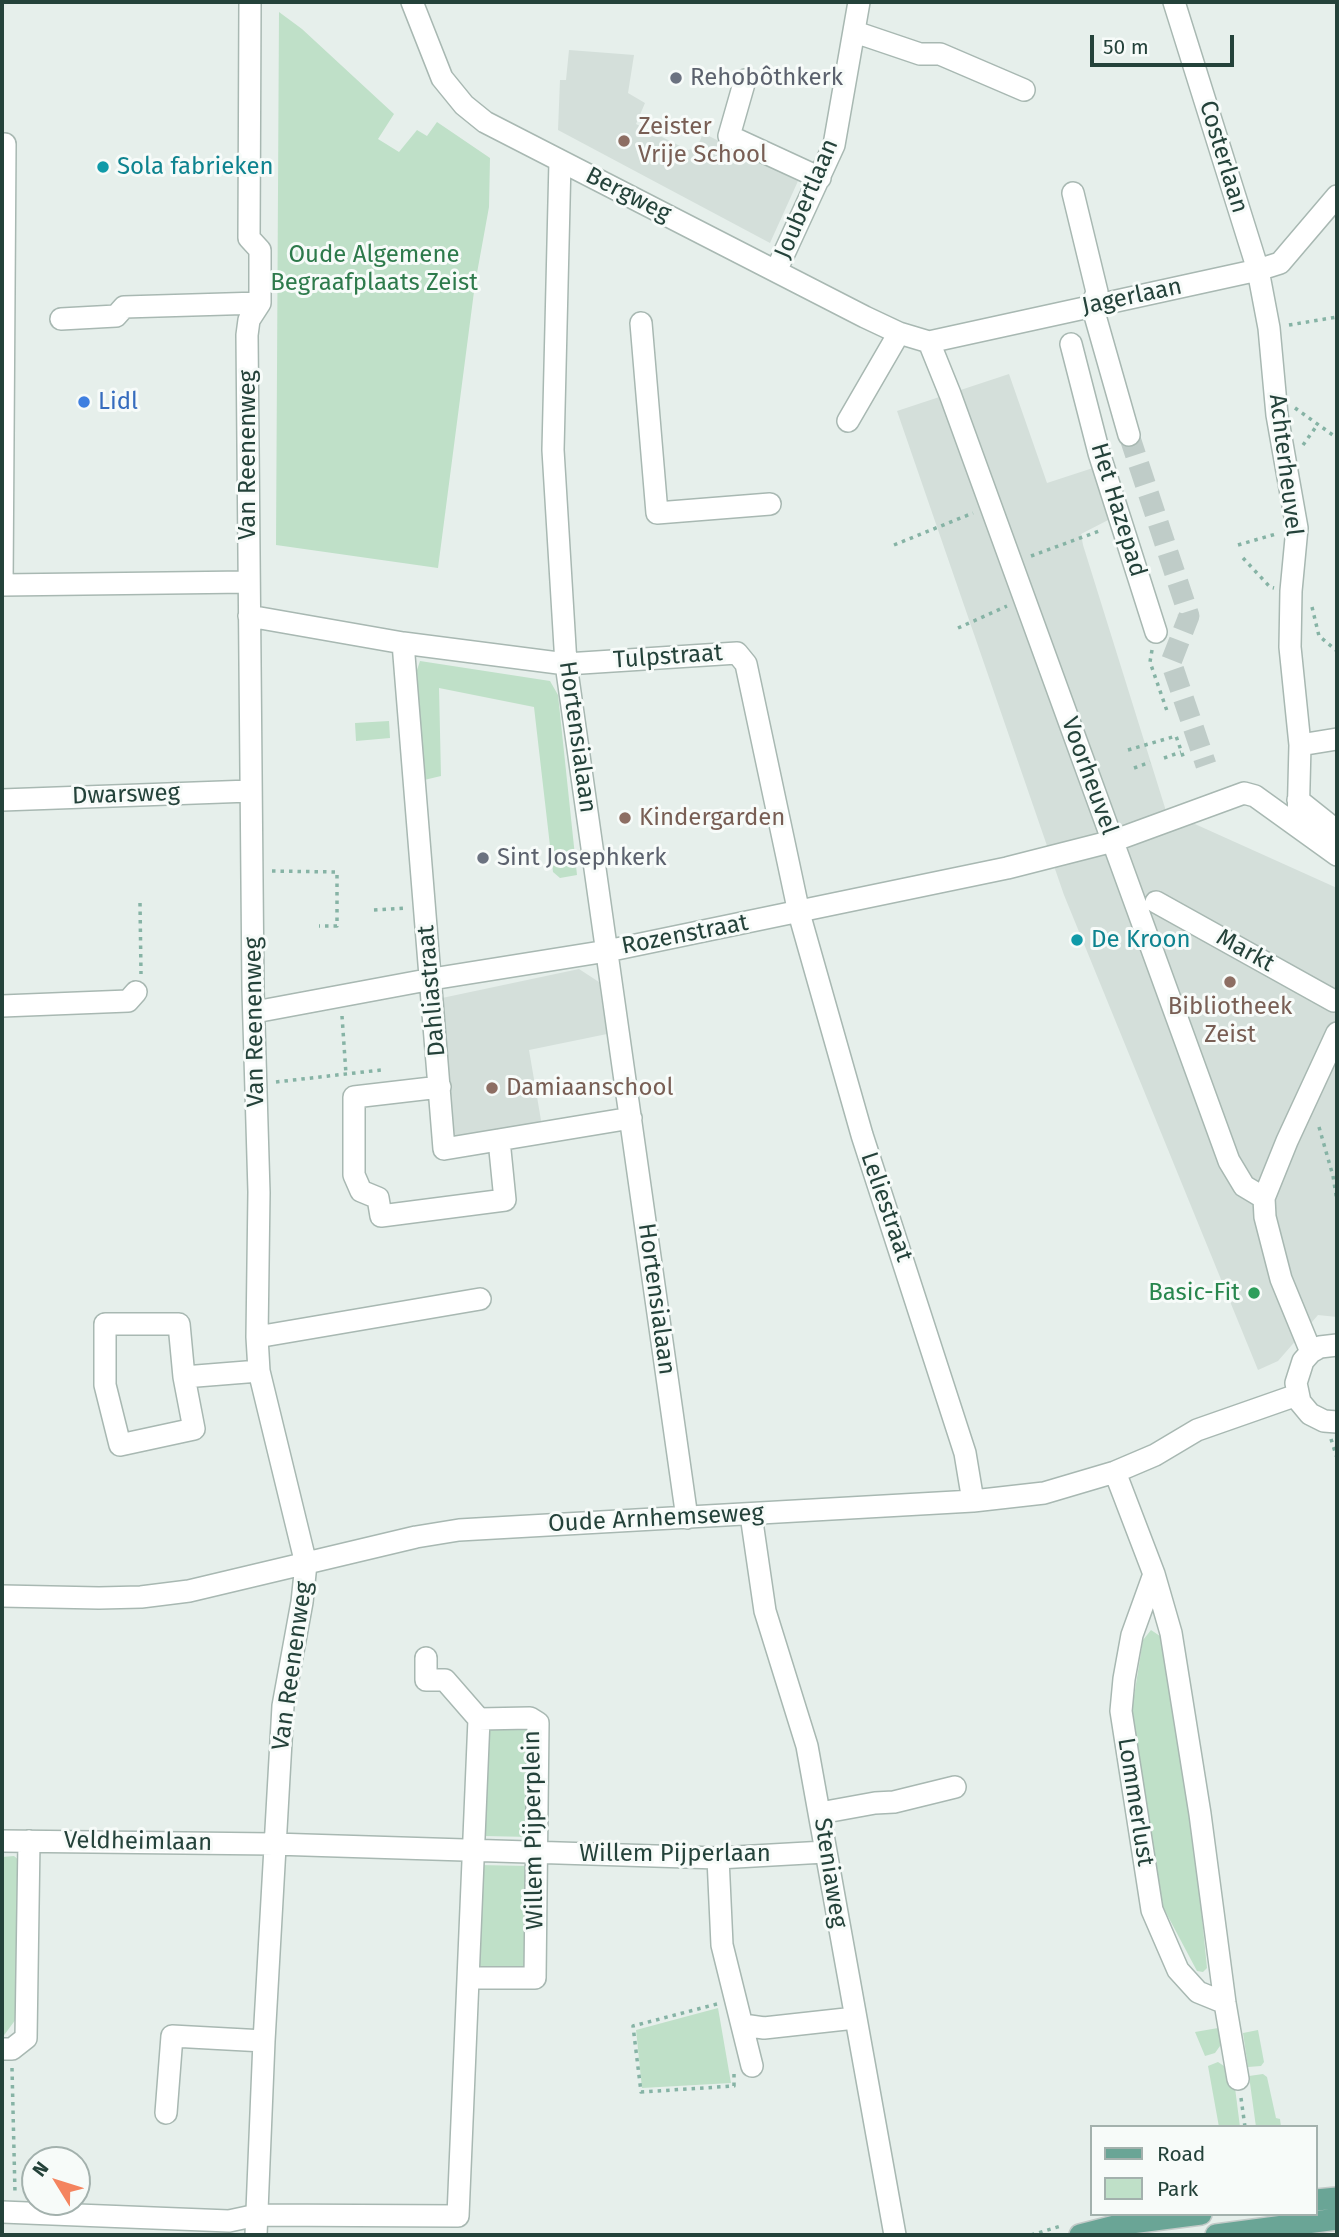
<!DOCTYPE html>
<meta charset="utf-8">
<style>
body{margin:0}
#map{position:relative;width:1339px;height:2237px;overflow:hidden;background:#e6efeb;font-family:"Fira Sans",sans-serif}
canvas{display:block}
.frame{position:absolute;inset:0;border:4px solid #24423a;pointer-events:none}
.legend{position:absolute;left:1090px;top:2125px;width:228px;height:91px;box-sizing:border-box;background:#f7fbf9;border:2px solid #a3b1ad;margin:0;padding:9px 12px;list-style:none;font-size:21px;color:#24423a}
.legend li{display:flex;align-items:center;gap:14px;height:35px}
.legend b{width:35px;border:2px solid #a3b1ad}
.north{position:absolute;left:21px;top:2146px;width:70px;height:70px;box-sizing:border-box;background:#f7fbf9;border:2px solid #a3b1ad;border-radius:50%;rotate:308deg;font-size:19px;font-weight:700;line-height:28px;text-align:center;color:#24423a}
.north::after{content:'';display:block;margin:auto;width:24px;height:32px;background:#f4845f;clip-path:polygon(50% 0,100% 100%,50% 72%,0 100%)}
.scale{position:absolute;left:1090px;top:35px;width:144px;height:32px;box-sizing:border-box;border:4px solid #24423a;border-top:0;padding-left:9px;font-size:21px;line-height:24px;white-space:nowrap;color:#24423a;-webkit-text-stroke:5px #f7fbf9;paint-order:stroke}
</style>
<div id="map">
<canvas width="1339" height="2237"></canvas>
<div class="frame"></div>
<ul class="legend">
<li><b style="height:9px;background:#6aa596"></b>Road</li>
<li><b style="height:19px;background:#bfe0c8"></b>Park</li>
</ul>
<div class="north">N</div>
<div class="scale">50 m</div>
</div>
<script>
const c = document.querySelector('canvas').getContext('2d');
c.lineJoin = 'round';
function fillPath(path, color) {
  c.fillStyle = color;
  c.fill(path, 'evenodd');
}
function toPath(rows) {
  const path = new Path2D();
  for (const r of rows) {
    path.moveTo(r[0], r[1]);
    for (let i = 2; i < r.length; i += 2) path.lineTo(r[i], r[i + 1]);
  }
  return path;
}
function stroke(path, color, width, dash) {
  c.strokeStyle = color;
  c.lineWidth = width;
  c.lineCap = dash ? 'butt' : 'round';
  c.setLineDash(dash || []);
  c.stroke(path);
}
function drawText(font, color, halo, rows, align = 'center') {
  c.font = font + ' "Fira Sans",sans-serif';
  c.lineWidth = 6;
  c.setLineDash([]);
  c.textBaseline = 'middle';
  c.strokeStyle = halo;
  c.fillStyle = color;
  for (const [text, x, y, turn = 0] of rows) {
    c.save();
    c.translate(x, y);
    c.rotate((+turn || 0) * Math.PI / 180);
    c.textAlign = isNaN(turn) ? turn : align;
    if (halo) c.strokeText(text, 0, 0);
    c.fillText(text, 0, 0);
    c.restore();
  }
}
fillPath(toPath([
 [569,50,634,55,628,93,645,103,636,124,688,150,697,148,703,133,798,181,770,243,558,130,560,80,566,80],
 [1009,374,1047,483,1096,467,1114,517,1081,534,1083,545,1166,811,1337,888,1337,1317,1318,1315,1278,1361,1258,1370,1064,895,897,411],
 [579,969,599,982,607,1034,529,1050,542,1126,453,1140,442,998]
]), '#d4dfda');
fillPath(toPath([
 [279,12,302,29,394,114,378,139,399,152,417,130,427,136,437,122,490,158,489,207,475,284,438,568,276,545],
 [420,661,550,681,558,695,577,875,560,878,553,872,534,707,439,688,441,776,420,781,417,670],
 [389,721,390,738,356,741,355,723],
 [1151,1630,1160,1636,1180,1740,1192,1817,1207,1968,1203,1972,1197,1971,1163,1907,1132,1709,1143,1640],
 [527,1726,531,1734,530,1837,484,1836,486,1733,490,1727],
 [14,1856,20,1861,16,2019,2,2038,2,1857],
 [479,1865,527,1866,527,1963,521,1970,490,1972,475,1964],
 [718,2008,731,2083,642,2088,636,2030],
 [1218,2028,1225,2039,1215,2053,1205,2056,1195,2032],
 [1258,2030,1264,2062,1261,2066,1248,2067,1243,2033],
 [1218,2062,1233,2072,1240,2127,1219,2127,1208,2066],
 [1263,2074,1267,2077,1276,2118,1280,2119,1281,2127,1256,2127,1249,2076]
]), '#bfe0c8');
stroke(toPath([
 [1129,435,1189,616,1171,662,1206,765]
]), '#bfccc8', 21, [21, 10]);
const minor = toPath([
 [250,2,249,238,260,250,260,303,249,320,247,335,253,990,259,1192,257,1337,259,1371,306,1564,302,1602,283,1706,264,2041,256,2235],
 [412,2,442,78,464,105,485,122,865,317,899,333,929,342,1258,270,1280,263,1337,196],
 [1174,2,1258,270,1269,328,1277,415,1297,528,1291,591,1290,647,1300,745,1298,824],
 [855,32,920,54,940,54,1024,90],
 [745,80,729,136,820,178],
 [560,161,553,450,566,664,687,1518],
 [1073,193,1097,292,1092,305,1129,435],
 [776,271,834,145,859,2],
 [61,319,116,316,124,307,260,303],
 [641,323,657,513,770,504],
 [929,342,950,394,1229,1161,1244,1186,1264,1198],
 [1071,344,1099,453,1156,632],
 [848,421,899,333],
 [2,585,5,144],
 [2,585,248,582],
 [249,616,403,643,566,664,737,653,746,664,799,913,862,1135,965,1453,973,1501],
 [403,643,444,1149,631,1118],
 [1300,745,1337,739],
 [2,800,250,791],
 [1298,800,1337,831],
 [1156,902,1334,1001],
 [2,1006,128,1001,136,992],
 [255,1012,432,979,607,951,1007,868,1113,841,1244,793,1255,796,1337,855],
 [440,1087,354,1097,354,1175,361,1191,378,1198,381,1216,505,1200,499,1140],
 [257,1337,480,1299],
 [1337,1345,1320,1347,1311,1352,1303,1361,1296,1383,1300,1402,1310,1414,1324,1421,1337,1422],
 [1311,1352,1281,1279,1265,1217,1264,1198,1287,1141,1337,1033],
 [184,1377,194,1429,120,1445,105,1385,105,1324,179,1324,184,1377,259,1371],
 [1115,1472,1154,1574,1171,1633,1200,1814,1225,2003,1238,2079],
 [751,1515,765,1611,807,1746,895,2235],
 [1154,1574,1132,1635,1124,1679,1121,1711,1152,1910,1178,1970,1198,1992,1225,2003],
 [2,1596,99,1598,141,1597,189,1591,416,1537,459,1530,973,1501,1044,1493,1115,1472,1155,1455,1197,1430,1297,1395],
 [426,1658,426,1680,445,1680,479,1719],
 [820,1813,875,1803,894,1802,955,1787],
 [2,1841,274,1844,718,1858,825,1852],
 [718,1858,722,1945,752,2066],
 [743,2025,764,2028,855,2018],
 [2,2049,12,2049,26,2038,29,1841],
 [166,2113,172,2036,264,2041],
 [2,2212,229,2221,257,2215,458,2216,479,1719,530,1718,538,1723,535,1978,470,1978]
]);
const major = toPath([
 [1316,2200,1337,2198],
 [1080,2235,1123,2224,1201,2214],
 [1216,2235,1337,2219]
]);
stroke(minor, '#a8b8b2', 24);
stroke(major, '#c2cac8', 24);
stroke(toPath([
 [1289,325,1337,317],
 [1295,408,1337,438],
 [1303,445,1318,424],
 [894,545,973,513],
 [1238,545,1276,534],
 [1031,556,1102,530],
 [1243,558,1270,587,1274,588],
 [1312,607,1319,636,1337,651],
 [958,628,1007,606],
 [1152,650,1150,662,1167,711],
 [1128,750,1176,736,1184,759],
 [1164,758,1181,752],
 [1134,768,1150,762],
 [272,871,337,872,337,926,319,926],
 [140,903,141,974],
 [374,910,406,908],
 [342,1016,346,1074],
 [276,1082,381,1070],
 [1319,1127,1333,1176,1337,1201],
 [1331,1439,1337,1458],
 [717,2004,633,2026,641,2092,734,2086,734,2074],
 [12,2068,15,2193],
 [1241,2098,1245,2127],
 [1031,2235,1061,2226]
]), '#86b3a5', 3.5, [3.5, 5]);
stroke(minor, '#fff', 21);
stroke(major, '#6aa596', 21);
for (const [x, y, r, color] of [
 [676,78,7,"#6b7280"],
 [624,141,7,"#8d6e63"],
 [103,167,7,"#0f9aa8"],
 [84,402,7,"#3f7fe0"],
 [625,818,7,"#8d6e63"],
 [483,858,7,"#6b7280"],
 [1077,940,7,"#0f9aa8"],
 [1230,982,7,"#8d6e63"],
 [492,1088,7,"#8d6e63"],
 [1254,1293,7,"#2e9e5b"]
]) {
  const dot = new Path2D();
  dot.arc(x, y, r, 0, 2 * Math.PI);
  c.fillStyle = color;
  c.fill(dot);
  stroke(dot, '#f7fbf9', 2.5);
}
drawText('24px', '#5b616d', '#f7fbf9', [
 ["Rehobôthkerk",690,78],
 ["Sint Josephkerk",497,858]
], 'left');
drawText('24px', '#785e54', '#f7fbf9', [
 ["Zeister",638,127],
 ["Vrije School",638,155],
 ["Kindergarden",639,818],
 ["Bibliotheek",1230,1007,"center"],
 ["Zeist",1230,1035,"center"],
 ["Damiaanschool",506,1088]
], 'left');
drawText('24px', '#24423a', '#f7fbf9', [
 ["Costerlaan",1223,157,73],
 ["Bergweg",628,195,27],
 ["Joubertlaan",807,199,-67],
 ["Jagerlaan",1132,297,-12],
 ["Van Reenenweg",248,455,-90],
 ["Achterheuvel",1285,465,83],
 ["Het Hazepad",1118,510,73],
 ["Tulpstraat",668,657,-4],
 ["Hortensialaan",577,737,82],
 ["Voorheuvel",1089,776,70],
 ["Dwarsweg",126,795,-2],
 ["Rozenstraat",685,935,-11],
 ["Markt",1245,951,29],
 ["Dahliastraat",432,991,-95],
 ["Van Reenenweg",255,1022,-91],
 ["Leliestraat",886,1207,71],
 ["Hortensialaan",656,1299,82],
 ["Oude Arnhemseweg",656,1519,-3],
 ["Van Reenenweg",293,1666,-82],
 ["Lommerlust",1135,1802,81],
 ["Willem Pijperplein",534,1830,-91],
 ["Veldheimlaan",138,1842,1],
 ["Willem Pijperlaan",675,1854],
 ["Steniaweg",830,1873,81]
]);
drawText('24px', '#0d838f', '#f7fbf9', [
 ["Sola fabrieken",117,167],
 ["De Kroon",1091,940]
], 'left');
drawText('24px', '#2d7a4b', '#f7fbf9', [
 ["Oude Algemene",374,255],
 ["Begraafplaats Zeist",374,283]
]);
drawText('24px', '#366cbe', '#f7fbf9', [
 ["Lidl",98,402]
], 'left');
drawText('24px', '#27864d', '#f7fbf9', [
 ["Basic-Fit",1240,1293]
], 'right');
</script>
